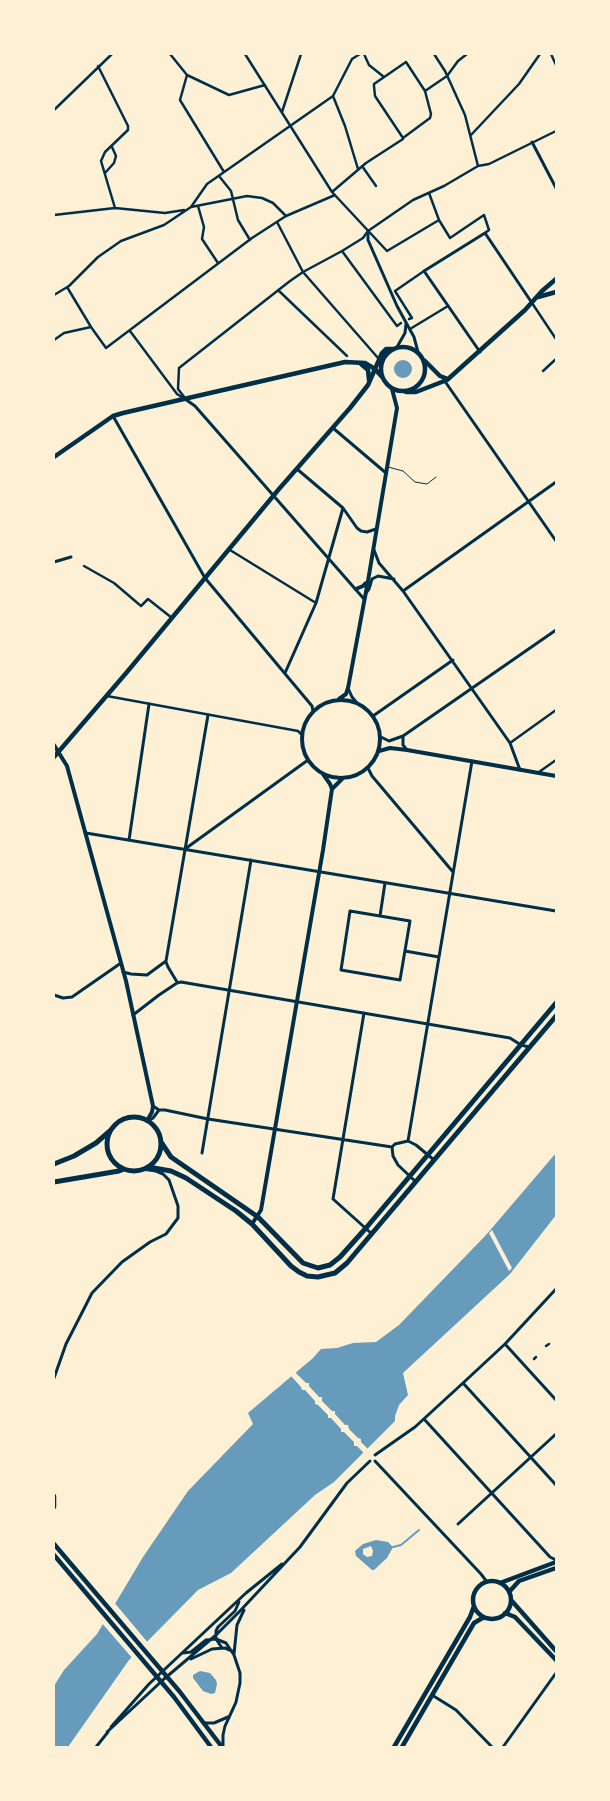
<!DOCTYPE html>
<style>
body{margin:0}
#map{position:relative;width:610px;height:1801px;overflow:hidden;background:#fdf0d5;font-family:Helvetica,sans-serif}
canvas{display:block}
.frame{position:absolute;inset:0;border:55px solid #fdf0d5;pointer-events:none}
</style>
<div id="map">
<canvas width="610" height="1801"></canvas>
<div class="frame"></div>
</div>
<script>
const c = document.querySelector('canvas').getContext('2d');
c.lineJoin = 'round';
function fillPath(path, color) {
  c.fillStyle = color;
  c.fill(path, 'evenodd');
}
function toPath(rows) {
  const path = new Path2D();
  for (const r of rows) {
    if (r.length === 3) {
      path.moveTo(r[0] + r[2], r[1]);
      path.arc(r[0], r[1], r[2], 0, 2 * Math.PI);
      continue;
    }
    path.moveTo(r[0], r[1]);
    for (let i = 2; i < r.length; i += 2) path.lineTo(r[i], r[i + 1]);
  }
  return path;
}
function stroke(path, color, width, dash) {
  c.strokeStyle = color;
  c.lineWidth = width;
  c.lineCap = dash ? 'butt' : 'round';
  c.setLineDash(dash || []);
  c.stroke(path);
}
fillPath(toPath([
 [403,369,9],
 [556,1153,556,1215,510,1274,403,1373,408,1395,399,1405,395,1416,395,1421,334,1482,315,1495,231,1573,198,1590,129,1660,68,1747,54,1747,54,1686,64,1670,97,1634,143,1557,188,1491,253,1424,248,1413,313,1358,321,1349,337,1348,353,1343,376,1342,399,1325,486,1235],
 [376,1540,388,1542,393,1547,387,1558,374,1570,372,1570,356,1556,355,1551,363,1544],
 [371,1546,373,1551,372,1556,367,1557,363,1554,363,1549],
 [200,1671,210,1673,216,1680,217,1684,215,1693,211,1694,203,1691,193,1678,193,1675]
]), '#669bbc');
fillPath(toPath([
 [492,1230,512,1268,509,1271,489,1233],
 [296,1370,295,1372,306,1383,309,1383,309,1386,319,1397,322,1397,322,1401,332,1411,335,1411,335,1414,345,1425,348,1425,349,1429,358,1438,361,1439,361,1442,368,1449,371,1450,364,1456,364,1453,357,1446,354,1446,354,1442,344,1432,341,1432,341,1429,331,1418,328,1418,328,1415,318,1405,315,1404,315,1401,305,1390,302,1390,301,1387,291,1376,288,1376],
 [113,1601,149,1644,133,1659,101,1622]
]), '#fdf0d5');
stroke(toPath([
 [393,1547,401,1545,419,1530]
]), '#669bbc', 2);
stroke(toPath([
 [388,467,403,471,415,482,427,484,436,477]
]), '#003049', 1);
stroke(toPath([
 [170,54,187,75,229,95,265,85],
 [245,54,332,192,387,251,439,220,450,238,484,215,489,230,485,233],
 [364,54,369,65,384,77],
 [434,54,445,71,465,115,478,166],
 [551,54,556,65],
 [406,62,425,91,431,114,430,118,403,138,375,96,374,86,374,84,406,62],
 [98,66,128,126,128,130,105,152,101,161,115,208],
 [187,75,180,100,224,172],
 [425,91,447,76,458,61,467,54],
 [333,96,345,126,358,169],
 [54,110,112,54],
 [282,112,301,54],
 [471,135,519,84,540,54],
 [362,166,376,186],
 [105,173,114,163,116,156,112,147],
 [219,176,231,191,238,220,250,240],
 [332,192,366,163,403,139],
 [429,193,439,220],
 [198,206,204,227,202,239,218,263],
 [191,207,247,196,262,198,273,203,286,216],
 [54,215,115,208,165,213,184,210],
 [277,222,303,272,378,358],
 [67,287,91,327],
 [278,290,347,356],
 [54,295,69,286,98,257,121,241,164,225,191,207,207,184,333,96,352,59,360,54],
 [532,303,556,339],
 [409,319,412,318,395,291,424,271],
 [401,323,397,326,342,251,363,238,368,231,413,200,444,186,478,166,489,164,556,131],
 [410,329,448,306],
 [130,331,177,394,183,398],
 [54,340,64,333,91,327,106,348,252,238,286,216,335,195],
 [543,371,556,359],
 [185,398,178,389,179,368,290,281,303,272,342,251],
 [230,550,316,603],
 [84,566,114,583,141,606,148,599,172,618],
 [107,696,298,731,302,735],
 [510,743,556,710],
 [539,772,556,760],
 [546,1346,549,1344],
 [534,1359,536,1357]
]), '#003049', 2.5);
stroke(toPath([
 [532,142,556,188],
 [368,231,368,240,397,306,414,337,418,352],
 [397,347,405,333,406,324],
 [480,352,424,271,485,233,532,303],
 [444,380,556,541],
 [185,399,195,406,364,599],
 [113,416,205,578,312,706,313,711],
 [333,428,386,473],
 [297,469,343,508,357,528,361,531,367,532,376,529],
 [374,550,379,563,403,591,510,743,520,770],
 [54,562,71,557],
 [403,591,556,482],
 [366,593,369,589,372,579,378,576,394,579],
 [285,673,316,603,343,508],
 [348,688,352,697,357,703],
 [373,716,453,660],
 [381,737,389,741,403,736,556,630],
 [403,737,403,745,407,750],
 [368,768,372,776,453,872],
 [86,833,556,911],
 [129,840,149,704],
 [185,849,308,760],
 [350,911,410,921,400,980,341,970,350,911],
 [380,916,385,883],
 [405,951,439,957],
 [166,962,168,967,177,982],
 [123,972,131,974,147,975,166,961,208,715],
 [54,995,63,998,72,997,121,963],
 [364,1013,333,1199,372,1234],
 [133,1015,159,995,177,983,181,982,510,1038,521,1045,529,1047],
 [153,1106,159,1110,165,1110,208,1119,392,1147],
 [148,1121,153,1118,159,1110],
 [408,1141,472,761],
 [202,1153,251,860],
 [416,1182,398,1165,393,1156,392,1147,395,1144,408,1141,416,1145,434,1160],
 [505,1344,556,1400],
 [54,1378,66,1344,92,1293,122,1262,150,1242,166,1234,178,1218,178,1206,169,1180,163,1174,156,1171,142,1169],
 [463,1383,556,1485],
 [424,1419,550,1557,556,1560],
 [375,1455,415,1427,463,1383,505,1344,556,1289],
 [375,1461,481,1574,487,1582],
 [458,1524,556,1434],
 [222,1648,216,1639,216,1631,218,1627,235,1611,239,1602],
 [183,1653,191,1652,206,1640,216,1639,226,1643,234,1655,240,1673,240,1683,236,1702,225,1726,223,1735,223,1747],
 [234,1654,237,1625,244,1610],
 [191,1659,212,1649,225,1648,232,1651],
 [432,1695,456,1710,492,1747],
 [203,1723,214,1723,228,1717],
 [111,1727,149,1684,246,1593,282,1564],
 [107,1732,164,1679,216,1635,239,1612,300,1547,347,1483,370,1461],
 [96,1747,108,1732],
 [503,1747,556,1673]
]), '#003049', 3);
stroke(toPath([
 [356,589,363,586,366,583],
 [339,699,346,694,348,688,368,581,397,408,392,389],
 [341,739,39],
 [54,745,67,766,126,981,153,1106,152,1112,147,1121],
 [379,751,390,748,407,750,556,776],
 [332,789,343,778],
 [252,1224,261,1210,323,850,332,789,330,784,323,774]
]), '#003049', 4);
stroke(toPath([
 [538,297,556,292],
 [403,369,22],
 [425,361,440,376,448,379],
 [361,364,368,370,369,380],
 [406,392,416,392,447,380,525,310,542,291,556,279],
 [54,457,113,416,123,413,345,362,365,363,375,369,383,378],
 [54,757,127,672,279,489,350,408,368,385,382,353,386,349,394,349],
 [54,1496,54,1507],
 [54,1544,180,1692,222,1747],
 [54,1555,174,1697,211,1747],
 [492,1600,19],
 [500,1583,556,1562],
 [509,1592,519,1581,556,1568],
 [511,1600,556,1651],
 [505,1613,515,1617,556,1660],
 [394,1747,470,1617,474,1606],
 [402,1747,474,1623,484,1617]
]), '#003049', 4.5);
stroke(toPath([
 [134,1144,27],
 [161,1142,171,1157,258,1217,303,1263,318,1268,330,1265,340,1257,366,1228,556,1003],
 [54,1164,74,1156,96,1143,111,1130],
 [148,1167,171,1171,186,1178,236,1211,252,1224,291,1266,299,1272,307,1276,318,1277,335,1273,347,1263,556,1016],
 [54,1182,119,1171,124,1169]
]), '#003049', 5);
</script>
